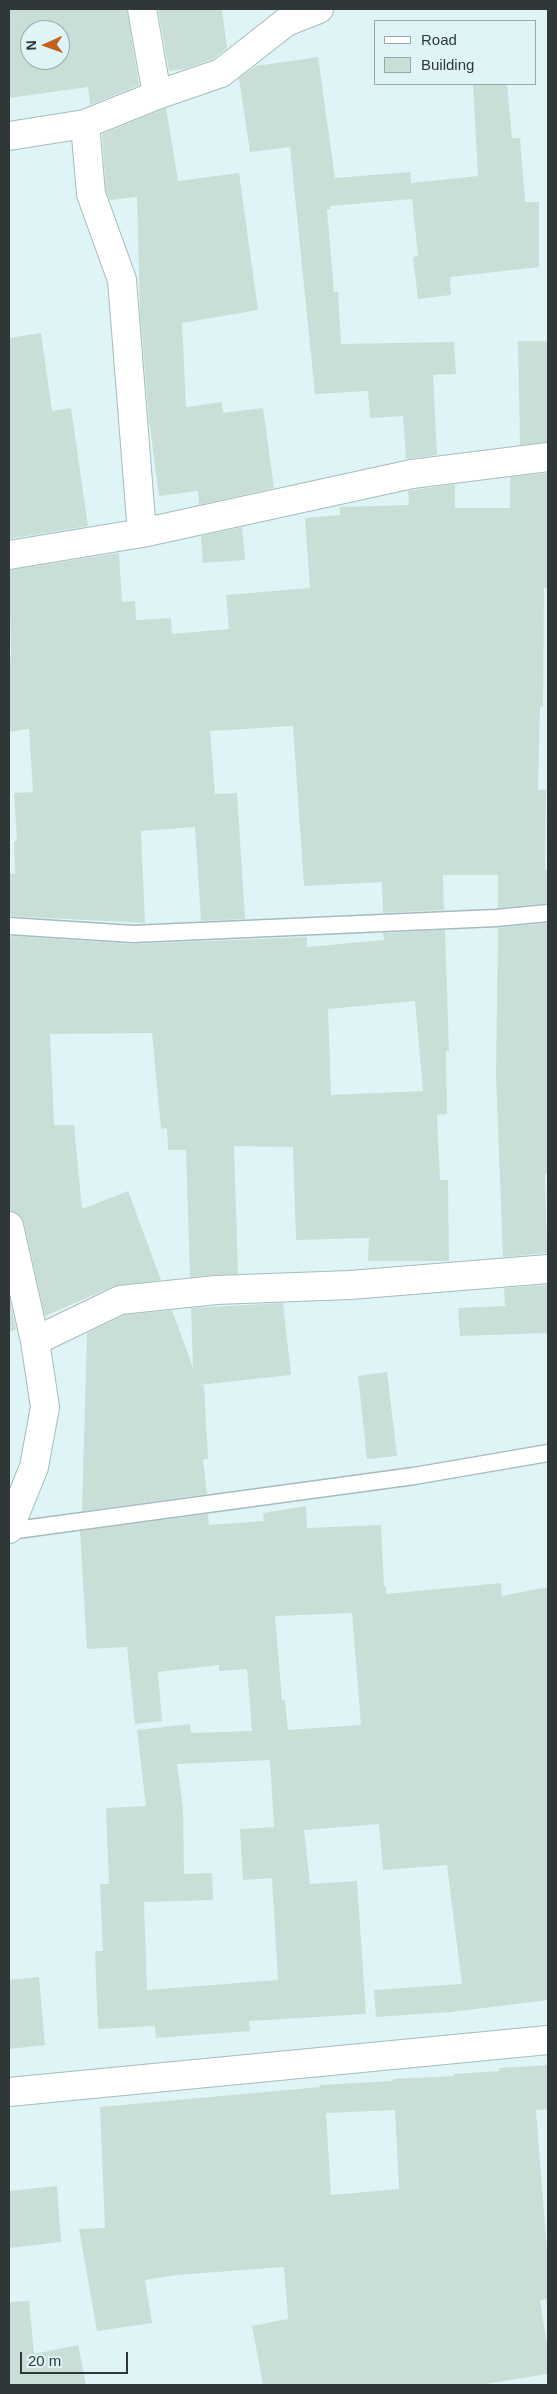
<!DOCTYPE html>
<style>
body{margin:0}
#map{position:relative;width:557px;height:2394px;overflow:hidden;background:#dff4f7;font-family:Helvetica,sans-serif}
canvas{display:block}
.frame{position:absolute;inset:0;border:10px solid #2f3738;pointer-events:none}
.legend{position:absolute;left:374px;top:20px;width:162px;height:65px;box-sizing:border-box;background:#dff4f7;border:1px solid #99a8ab;margin:0;padding:6px 9px;list-style:none;font-size:15px;color:#2f3738}
.legend li{display:flex;align-items:center;gap:10px;height:25px}
.legend b{width:25px;border:1px solid #99a8ab}
.north{position:absolute;left:20px;top:20px;width:50px;height:50px;box-sizing:border-box;background:#dff4f7;border:1px solid #99a8ab;border-radius:50%;rotate:268deg;font-size:14px;font-weight:700;line-height:20px;text-align:center;color:#2f3738}
.north::after{content:'';display:block;margin:auto;width:18px;height:22px;background:#c1621c;clip-path:polygon(50% 0,100% 100%,50% 72%,0 100%)}
.scale{position:absolute;left:20px;top:2352px;width:108px;height:22px;box-sizing:border-box;border:2px solid #2f3738;border-top:0;padding-left:6px;font-size:15px;line-height:18px;white-space:nowrap;color:#2f3738;-webkit-text-stroke:4px #dff4f7;paint-order:stroke}
</style>
<div id="map">
<canvas width="557" height="2394"></canvas>
<div class="frame"></div>
<ul class="legend">
<li><b style="height:6px;background:#fff"></b>Road</li>
<li><b style="height:14px;background:#caded8"></b>Building</li>
</ul>
<div class="north">N</div>
<div class="scale">20 m</div>
</div>
<script>
const c = document.querySelector('canvas').getContext('2d');
c.lineJoin = 'round';
function fillPath(path, color) {
  c.fillStyle = color;
  c.fill(path, 'evenodd');
}
function toPath(rows) {
  const path = new Path2D();
  for (const r of rows) {
    path.moveTo(r[0], r[1]);
    for (let i = 2; i < r.length; i += 2) path.lineTo(r[i], r[i + 1]);
  }
  return path;
}
function stroke(path, color, width, dash) {
  c.strokeStyle = color;
  c.lineWidth = width;
  c.lineCap = dash ? 'butt' : 'round';
  c.setLineDash(dash || []);
  c.stroke(path);
}
fillPath(toPath([
 [9,9,127,9,139,85,90,105,88,87,9,98],
 [30,30,60,30,60,60,30,60],
 [158,9,222,9,227,48,213,59,184,69,169,71],
 [318,57,335,178,410,172,411,183,478,176,473,84,507,84,512,138,520,138,525,202,539,202,539,267,450,277,451,295,418,299,413,257,418,256,412,199,330,206,331,209,327,210,334,292,338,292,341,344,454,342,456,374,433,375,437,455,406,459,403,416,370,418,368,391,315,394,290,147,250,152,239,78,256,66],
 [166,108,178,181,239,173,258,310,182,323,186,407,222,402,223,413,263,408,274,488,199,505,198,491,159,496,149,420,140,311,137,197,110,200,106,191,102,134],
 [41,333,52,411,71,408,88,526,9,539,9,338],
 [518,341,547,341,548,442,520,445],
 [548,473,547,588,544,588,543,707,540,706,538,790,546,790,545,870,548,870,548,903,498,908,498,875,443,875,444,910,383,913,382,882,304,886,293,726,210,731,215,794,237,793,245,919,201,921,195,827,141,831,145,923,9,916,9,873,15,874,14,841,17,841,14,793,33,792,29,729,9,732,9,658,11,657,9,570,119,553,122,602,135,601,136,620,171,618,172,634,229,629,226,595,310,588,305,518,340,515,340,507,409,505,408,491,455,484,455,508,510,508,510,477],
 [242,527,245,560,203,563,201,536],
 [548,923,548,1174,545,1174,547,1253,503,1257,496,1076,498,928],
 [445,930,449,1051,446,1051,447,1114,437,1115,440,1180,448,1180,449,1261,368,1261,369,1238,296,1240,293,1147,234,1146,238,1274,190,1277,186,1150,168,1150,167,1128,161,1129,152,1033,50,1034,54,1125,74,1125,82,1209,128,1191,161,1280,114,1286,45,1316,24,1223,20,1215,9,1211,9,936,132,944,307,937,307,947,384,940,383,933],
 [415,1001,423,1091,331,1095,328,1009],
 [548,1285,548,1333,460,1336,458,1308,505,1306,504,1288],
 [9,1296,16,1329,9,1332],
 [283,1303,291,1375,199,1385,204,1386,208,1459,203,1459,207,1494,82,1511,87,1333,124,1315,172,1310,193,1368,191,1308],
 [387,1372,397,1456,367,1459,358,1376],
 [306,1506,307,1528,381,1525,384,1586,386,1586,386,1594,501,1583,502,1596,548,1587,548,2000,451,2012,376,2017,374,1990,462,1984,447,1865,383,1870,379,1824,304,1830,310,1884,357,1881,366,2014,249,2021,250,2031,156,2038,155,2026,98,2029,95,1951,103,1951,100,1884,109,1884,106,1808,146,1806,137,1730,190,1724,191,1733,252,1731,247,1669,219,1671,219,1665,158,1672,162,1721,135,1724,127,1647,87,1649,80,1531,208,1514,209,1525,264,1521,263,1513],
 [352,1613,361,1725,288,1730,285,1700,282,1701,275,1616],
 [270,1760,274,1827,240,1829,243,1880,272,1878,278,1980,147,1990,144,1902,213,1900,212,1873,184,1874,183,1808,177,1764],
 [39,1977,45,2045,9,2049,9,1980],
 [548,2065,548,2109,536,2110,548,2264,548,2299,540,2300,548,2351,548,2374,479,2385,263,2385,252,2326,288,2319,284,2267,176,2275,145,2280,152,2323,97,2331,79,2229,105,2228,100,2107,320,2087,320,2085,393,2081,393,2079,454,2076,454,2074,499,2071,499,2068],
 [395,2110,399,2189,331,2195,326,2113],
 [57,2186,61,2242,9,2248,9,2191],
 [29,2301,34,2354,78,2345,86,2385,9,2385,9,2302]
]), '#caded8');
const service = toPath([
 [9,926,133,934,496,918,548,913],
 [9,1531,414,1476,548,1453]
]);
const minor = toPath([
 [142,9,157,95],
 [85,124,91,194,122,280,142,533],
 [9,136,85,124,157,95,221,73,286,22,319,9],
 [9,555,142,533,412,474,548,457],
 [9,1226,35,1341,45,1407,34,1467,9,1529],
 [35,1341,120,1300,216,1290,350,1285,548,1269]
]);
const tertiary = toPath([
 [9,2092,548,2040]
]);
stroke(service, '#a6bbbd', 19);
stroke(minor, '#a6bbbd', 30);
stroke(tertiary, '#a6bbbd', 30);
stroke(service, '#fff', 16);
stroke(minor, '#fff', 28);
stroke(tertiary, '#fff', 28);
</script>
